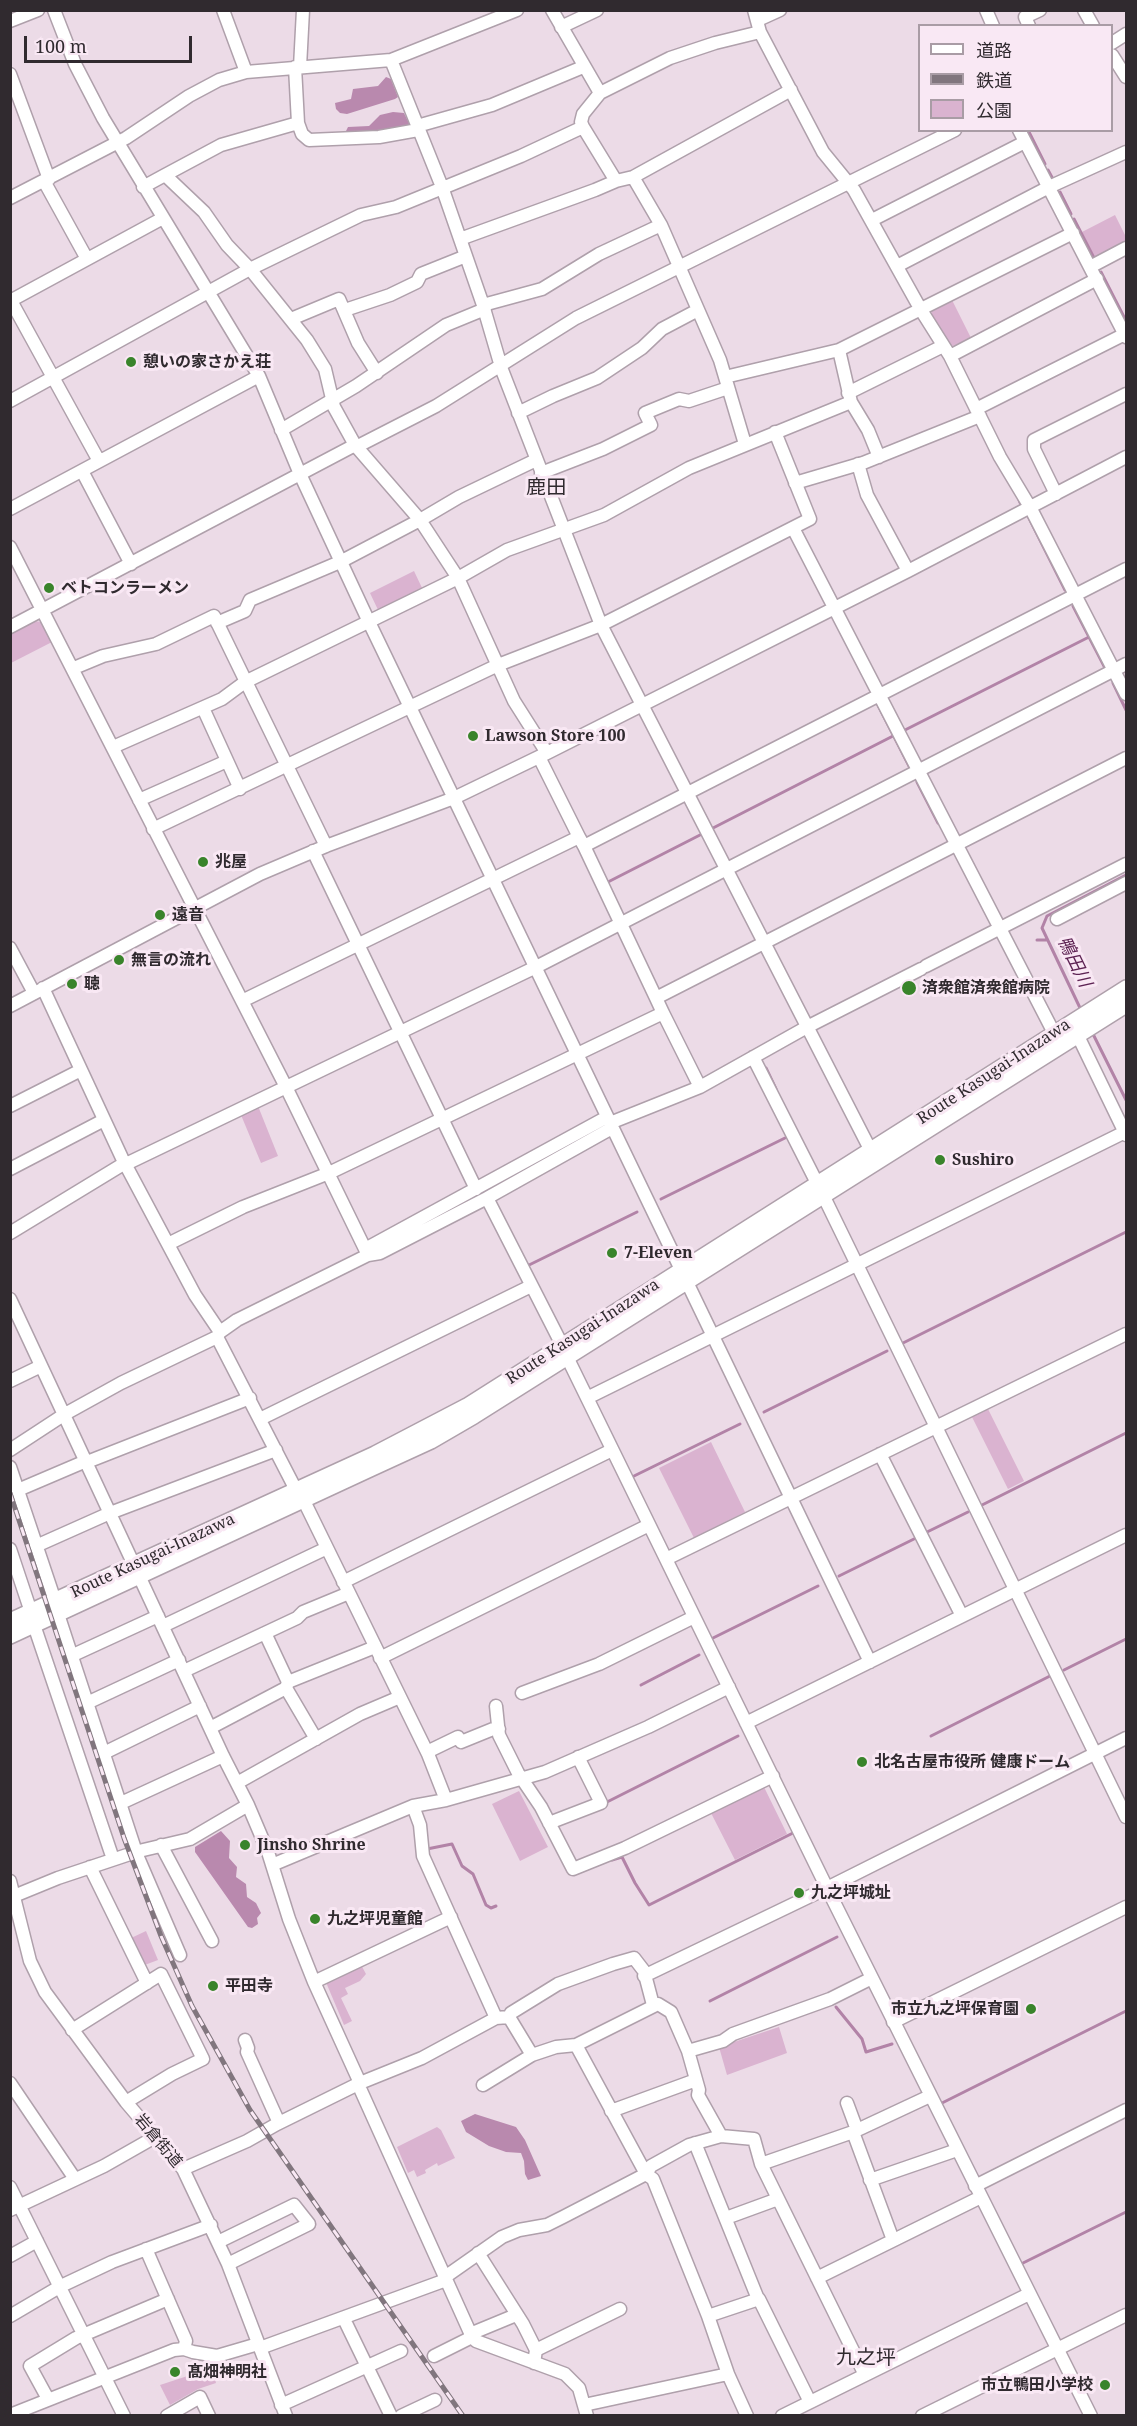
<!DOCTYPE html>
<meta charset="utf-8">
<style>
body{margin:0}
#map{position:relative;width:1137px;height:2426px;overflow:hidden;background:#ecdbe7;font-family:"Noto Serif","Noto Sans JP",serif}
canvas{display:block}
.frame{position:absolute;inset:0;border:12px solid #302a2f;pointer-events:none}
.legend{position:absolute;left:918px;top:24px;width:195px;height:108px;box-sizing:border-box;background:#f9e8f4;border:2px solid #a99ca5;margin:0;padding:8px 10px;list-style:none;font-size:18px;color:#302a2f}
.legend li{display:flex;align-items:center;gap:12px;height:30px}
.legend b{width:30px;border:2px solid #a99ca5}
.scale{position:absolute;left:24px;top:36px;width:168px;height:27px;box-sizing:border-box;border:3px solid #302a2f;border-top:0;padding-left:8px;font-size:18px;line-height:21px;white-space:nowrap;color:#302a2f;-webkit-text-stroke:4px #f9e8f4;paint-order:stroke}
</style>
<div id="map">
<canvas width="1137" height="2426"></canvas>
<div class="frame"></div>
<ul class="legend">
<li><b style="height:8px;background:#fff"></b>道路</li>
<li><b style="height:8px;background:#81767e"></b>鉄道</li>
<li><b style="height:16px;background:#dab3d0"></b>公園</li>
</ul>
<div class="scale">100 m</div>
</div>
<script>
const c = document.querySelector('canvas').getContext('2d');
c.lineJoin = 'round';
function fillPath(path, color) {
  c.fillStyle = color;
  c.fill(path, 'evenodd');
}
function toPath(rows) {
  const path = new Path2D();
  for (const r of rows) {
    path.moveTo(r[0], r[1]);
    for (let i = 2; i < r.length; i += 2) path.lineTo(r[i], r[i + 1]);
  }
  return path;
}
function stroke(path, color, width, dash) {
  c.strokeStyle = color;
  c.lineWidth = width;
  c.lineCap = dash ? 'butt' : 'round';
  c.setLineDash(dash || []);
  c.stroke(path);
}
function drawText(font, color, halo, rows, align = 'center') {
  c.font = font + ' "Noto Serif","Noto Sans JP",serif';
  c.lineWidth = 6;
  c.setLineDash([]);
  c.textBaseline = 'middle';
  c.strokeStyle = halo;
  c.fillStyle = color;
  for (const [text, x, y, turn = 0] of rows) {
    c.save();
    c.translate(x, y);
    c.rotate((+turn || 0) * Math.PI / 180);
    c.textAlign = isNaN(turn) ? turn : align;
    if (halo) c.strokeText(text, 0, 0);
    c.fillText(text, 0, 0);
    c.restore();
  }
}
fillPath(toPath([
 [1115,215,1126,237,1126,242,1098,257,1094,256,1082,232],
 [952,300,971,338,953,346,949,345,931,314,932,311],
 [414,571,423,590,379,612,370,593],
 [34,621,42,622,52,642,11,663,11,633],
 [258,1106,278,1156,261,1163,241,1115],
 [988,1409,1024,1481,1008,1489,972,1417],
 [711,1442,745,1512,694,1538,659,1468],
 [764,1787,787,1834,735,1860,711,1813],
 [519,1791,548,1847,520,1861,492,1804],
 [146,1931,158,1960,142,1966,129,1939],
 [360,1963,366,1974,360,1981,345,1988,348,1994,341,1998,352,2021,344,2025,325,1980],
 [779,2027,787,2053,727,2075,719,2047],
 [437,2127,441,2130,455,2158,438,2166,437,2163,425,2170,426,2173,417,2177,414,2170,408,2173,397,2147],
 [212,2368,216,2383,198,2389,170,2405,160,2385]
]), '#dab3d0');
fillPath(toPath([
 [386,77,391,79,398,97,395,99,347,114,340,113,336,109,335,103,351,99,353,89,378,86],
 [393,112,404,113,411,127,409,128,348,134,346,131,348,127,369,126,380,115],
 [221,1831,230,1841,229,1858,237,1867,236,1877,246,1884,247,1897,256,1903,261,1913,257,1918,258,1924,252,1928,248,1927,195,1852,195,1847],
 [475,2114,516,2127,525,2140,541,2176,528,2180,525,2174,524,2161,521,2153,506,2152,489,2146,466,2132,461,2121]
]), '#b989ae');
stroke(toPath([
 [1028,130,1045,164],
 [1048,170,1054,181],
 [1060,192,1071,214],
 [1074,219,1094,258],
 [1101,272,1126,321],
 [1019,500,1021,505],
 [1029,518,1065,590],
 [1073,606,1105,668],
 [1113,683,1126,710],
 [878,705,910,768],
 [905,730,1089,637],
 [917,782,938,823],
 [713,828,893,736],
 [606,883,700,835],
 [1037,940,1047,940],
 [1081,1010,1042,928,1047,916,1126,875],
 [1092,1032,1126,1100],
 [766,1068,776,1089],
 [503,1181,558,1152],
 [661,1199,785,1138],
 [527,1266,637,1212],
 [903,1343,1126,1232],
 [764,1412,887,1351],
 [634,1476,740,1424],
 [982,1505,1126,1433],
 [925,1533,968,1512],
 [839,1576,916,1538],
 [713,1638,818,1586],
 [1064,1670,1126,1639],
 [641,1685,699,1655],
 [931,1736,1050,1676],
 [607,1802,738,1736],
 [427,1849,452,1844,462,1866,473,1874,486,1905,491,1908,496,1906],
 [612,1860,622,1857,635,1883,649,1905,793,1833],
 [710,2001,837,1937],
 [836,2007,862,2039,866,2052,892,2044],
 [942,2103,1126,2011],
 [1023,2263,1126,2212]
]), '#b283a7', 3);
const minor = toPath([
 [54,10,75,64,103,118,259,376,300,474,369,622,870,1662],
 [223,10,246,72],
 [552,10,600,93],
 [754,10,760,32,823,152,854,190,921,310,950,356,1000,457,1030,507,1126,694],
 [986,10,993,26],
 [1084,10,1093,26],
 [758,20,780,10],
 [10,21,38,10],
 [1029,26,1025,17,1040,10],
 [561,27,597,10],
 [760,32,715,43,670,58,600,93,583,114,581,122,583,127,616,181,633,177,791,90],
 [1112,43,1126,34],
 [1112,55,1126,77],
 [391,60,442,187,483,305,502,370,601,625,871,1151],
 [295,67,298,123],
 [300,67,303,10],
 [10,74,49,179],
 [417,126,492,105,583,67],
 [1019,130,1126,337],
 [165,175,221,145,298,123,302,134,309,140,379,137,418,130],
 [633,177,661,225,720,360,745,444],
 [44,181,87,259],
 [143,187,165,175,204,212,227,245,250,269,307,340,325,369,334,407,355,445,420,520,458,578,514,701,547,753],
 [10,198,126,138,189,96,219,80,246,72,391,60,517,10],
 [872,220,1025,142],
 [460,239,595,190,616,181],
 [897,266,1049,187,1126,152],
 [1090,267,1126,248],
 [10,299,99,461],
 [10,301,163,218],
 [483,305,542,289,599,254,661,225],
 [345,310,390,295,417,282,421,274,466,256],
 [291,319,339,299,358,343,377,373],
 [839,350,851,402,868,430,879,457],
 [950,356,1097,279],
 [725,377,839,350,1073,233],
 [848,393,943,346],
 [10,401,250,269,361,215,396,207,521,156,583,127],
 [976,409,1125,334],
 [518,413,553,396,597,378,642,348,662,329,698,310],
 [281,430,356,386,446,325,485,309],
 [356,447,436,406,576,318,955,130],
 [858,464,867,495,908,571],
 [82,471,131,564],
 [541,473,603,449,651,425,645,413,679,399,689,401,728,388],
 [795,483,863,463,980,416],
 [1056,494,1034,449,1034,440,1126,394],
 [10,509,259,376],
 [793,528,1054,1033],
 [10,547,286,1087,368,1255],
 [217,623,245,611,250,600,340,562,420,520,459,497,536,460],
 [10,627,355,445],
 [74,668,103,656,156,644,214,616,326,846],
 [203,708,240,789],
 [113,747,222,699,245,682,458,578,507,550,604,515,689,468,851,402],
 [539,757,579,837],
 [139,800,227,761],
 [153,829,498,665,601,625,810,519,775,432],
 [584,846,656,998],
 [313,851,476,1189],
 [1057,919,1126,883],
 [10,948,34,993],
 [926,966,1126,864],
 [43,988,122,1158,195,1295,220,1332],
 [242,1001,579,837,584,846,1126,569],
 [10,1006,260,874,326,846,454,798,547,753,908,571,1126,457],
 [663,1013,700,1087],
 [1078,1036,1126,1135],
 [753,1057,817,1183],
 [10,1106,81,1070],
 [610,1123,700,1087,807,1027,921,969],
 [126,1164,536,967,1126,664],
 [10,1169,104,1120],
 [824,1197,1126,1817],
 [487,1198,562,1345],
 [10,1233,125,1163],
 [168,1244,243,1207,329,1173,663,1013,656,998,1126,758],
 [365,1249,607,1117],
 [10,1299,223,1756,248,1805,268,1852,289,1919,314,1982,360,2083],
 [217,1337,296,1490],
 [568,1359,827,1888,1091,2416],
 [10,1381,41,1366],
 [587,1398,1125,1132],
 [260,1419,531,1286],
 [10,1450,65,1414,121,1383,217,1337,220,1332,237,1320,368,1255,380,1253,487,1198,612,1128],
 [880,1454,962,1616],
 [87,1462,250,1398],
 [10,1467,55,1601],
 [18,1490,86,1461],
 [304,1501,428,1754,446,1800],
 [36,1546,110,1513,276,1450],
 [10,1549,31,1612],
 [666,1559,1126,1334],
 [343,1582,612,1450],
 [58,1614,137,1855,180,1955],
 [34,1625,113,1859],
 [163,1626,327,1548],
 [265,1633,288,1682],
 [71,1656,158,1616],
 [380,1658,649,1525],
 [184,1671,297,1618,303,1612,349,1593],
 [286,1688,316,1739],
 [522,1693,599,1664,694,1617],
 [87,1703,179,1660],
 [496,1706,499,1735,518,1773,541,1807,573,1869,625,1848,773,1776],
 [746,1723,1126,1535],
 [210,1728,286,1688,288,1682,375,1647],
 [427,1752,458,1737,461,1742,493,1729,499,1729],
 [104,1753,200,1706],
 [237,1783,360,1714,400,1697],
 [121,1803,223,1756],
 [413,1806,420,1825,423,1856,496,2018],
 [549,1823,601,1803,578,1757],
 [161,1845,212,1941],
 [272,1865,413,1806,446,1800,545,1772,648,1727,729,1687],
 [90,1867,147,1983],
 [10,1881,30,1961,45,1992,126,2102,183,2169,228,2264,286,2416],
 [14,1896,58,1878,139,1851,190,1839,248,1805],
 [644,1976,827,1888,1126,1738],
 [314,1982,451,1917],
 [509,2017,511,2013,558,1984,613,1964,634,1958,644,1971,653,2005],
 [893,2022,1126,1907],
 [72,2030,161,1974,203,2059,172,2074,126,2102],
 [245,2040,248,2048,247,2052,279,2123],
 [576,2045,646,2174,653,2179,708,2316,728,2374,747,2416],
 [688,2051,723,2041,733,2034,830,1999,872,1978],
 [10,2083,75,2179],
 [358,2084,472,2337,476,2341,565,2374,579,2388,587,2416],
 [483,2085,532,2055,556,2047,576,2045,658,2004,671,2012,688,2051,699,2090,698,2095,721,2136],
 [847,2103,857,2130],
 [611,2111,696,2080],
 [853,2132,893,2240],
 [695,2143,758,2299],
 [761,2164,853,2132,930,2096],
 [183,2169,247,2141,277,2124,360,2083,422,2058,496,2018,509,2017,532,2055],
 [870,2180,957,2150],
 [975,2186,1126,2110],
 [10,2187,124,2416],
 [10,2210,104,2166,155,2137],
 [726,2218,778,2199],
 [218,2242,294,2205,309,2224,228,2264],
 [146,2249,186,2341,184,2349],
 [478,2253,523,2324,536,2350,534,2363],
 [10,2256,37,2241],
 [445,2277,502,2237,519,2230,547,2225,563,2217,646,2174,651,2166,689,2145,721,2136,754,2139,761,2164,865,2375],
 [817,2278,981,2197],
 [10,2316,61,2286,112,2262,211,2225],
 [708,2316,759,2299,810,2402],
 [344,2319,391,2416],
 [470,2334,516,2315],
 [260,2348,446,2280],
 [536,2350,620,2309],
 [434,2356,472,2337],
 [48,2399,30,2366,76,2338,168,2299],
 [281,2405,401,2351],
 [584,2405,728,2374],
 [10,2415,174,2350,184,2349,193,2352,217,2356,258,2344],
 [167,2416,200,2397,209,2416],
 [401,2416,435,2400],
 [782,2416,1029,2294],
 [922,2416,1126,2315]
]);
const major = toPath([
 [10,1621,375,1454,467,1406,1126,988],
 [10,1636,370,1469,431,1441,474,1416,1126,1005]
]);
stroke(minor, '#afa0ab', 15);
stroke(major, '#afa0ab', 18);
stroke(minor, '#fff', 12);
stroke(major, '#fff', 15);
const rail = toPath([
 [10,1493,124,1838,161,1936,192,2006,250,2110,463,2416]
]);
stroke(rail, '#81767e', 5);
stroke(rail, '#f9e8f4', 3, [9]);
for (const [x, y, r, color] of [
 [131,362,6,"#39842b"],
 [49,588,6,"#39842b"],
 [473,736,6,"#39842b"],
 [203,862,6,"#39842b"],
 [160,915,6,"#39842b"],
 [119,960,6,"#39842b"],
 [72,984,6,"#39842b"],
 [909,988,8,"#39842b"],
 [940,1160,6,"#39842b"],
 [612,1253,6,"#39842b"],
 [862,1762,6,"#39842b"],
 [245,1845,6,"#39842b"],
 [799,1893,6,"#39842b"],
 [315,1919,6,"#39842b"],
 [213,1986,6,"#39842b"],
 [1031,2009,6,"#39842b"],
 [175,2372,6,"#39842b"],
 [1105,2385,6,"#39842b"]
]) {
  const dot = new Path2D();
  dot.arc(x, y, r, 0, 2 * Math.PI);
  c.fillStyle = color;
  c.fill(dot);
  stroke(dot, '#f9e8f4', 2);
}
drawText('bold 16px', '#302a2f', '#f9e8f4', [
 ["憩いの家さかえ荘",143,362],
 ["ベトコンラーメン",61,588],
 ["Lawson Store 100",485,736],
 ["兆屋",215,862],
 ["遠音",172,915],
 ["無言の流れ",131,960],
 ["聴",84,984],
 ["済衆館済衆館病院",922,988],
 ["Sushiro",952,1160],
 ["7-Eleven",624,1253],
 ["北名古屋市役所 健康ドーム",874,1762],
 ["Jinsho Shrine",257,1845],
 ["九之坪城址",811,1893],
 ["九之坪児童館",327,1919],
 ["平田寺",225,1986],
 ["市立九之坪保育園",1019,2009,"right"],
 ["髙畑神明社",187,2372],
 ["市立鴨田小学校",1093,2385,"right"]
], 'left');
drawText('16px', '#302a2f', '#f9e8f4', [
 ["Route Kasugai-Inazawa",994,1072,-33],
 ["Route Kasugai-Inazawa",583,1332,-33],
 ["Route Kasugai-Inazawa",153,1556,-25],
 ["岩倉街道",158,2141,50]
]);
drawText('italic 18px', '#5e2454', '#f9e8f4', [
 ["鴨田川",1074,962,64]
]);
drawText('20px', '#302a2f', '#f9e8f4', [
 ["鹿田",546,488],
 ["九之坪",866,2358]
]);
</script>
